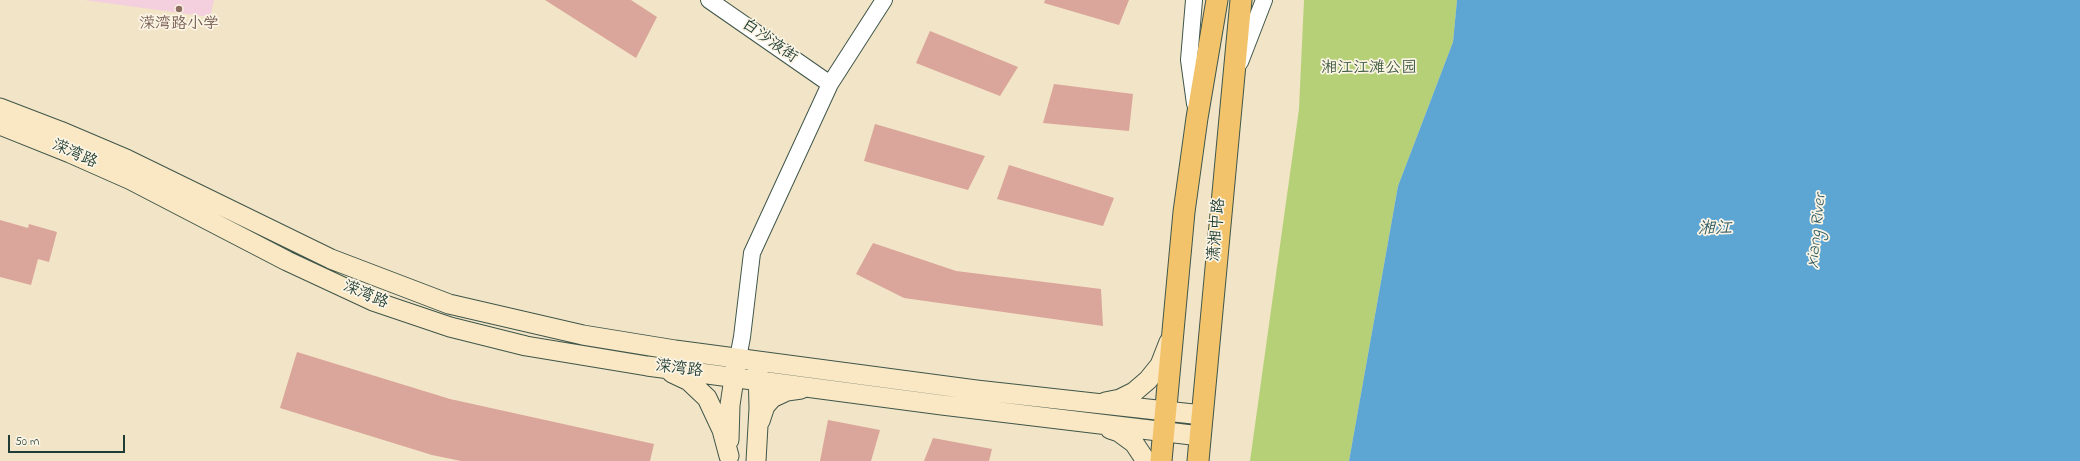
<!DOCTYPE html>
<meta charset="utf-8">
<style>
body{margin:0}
#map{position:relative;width:2080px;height:461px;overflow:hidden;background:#f2e4c6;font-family:"Indie Flower",sans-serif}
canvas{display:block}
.scale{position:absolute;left:8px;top:435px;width:117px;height:18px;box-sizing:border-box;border:2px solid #1f3d34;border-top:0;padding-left:5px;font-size:12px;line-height:14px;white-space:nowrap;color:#1f3d34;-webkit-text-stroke:3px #fcf5e5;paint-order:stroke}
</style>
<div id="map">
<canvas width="2080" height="461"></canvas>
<div class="scale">50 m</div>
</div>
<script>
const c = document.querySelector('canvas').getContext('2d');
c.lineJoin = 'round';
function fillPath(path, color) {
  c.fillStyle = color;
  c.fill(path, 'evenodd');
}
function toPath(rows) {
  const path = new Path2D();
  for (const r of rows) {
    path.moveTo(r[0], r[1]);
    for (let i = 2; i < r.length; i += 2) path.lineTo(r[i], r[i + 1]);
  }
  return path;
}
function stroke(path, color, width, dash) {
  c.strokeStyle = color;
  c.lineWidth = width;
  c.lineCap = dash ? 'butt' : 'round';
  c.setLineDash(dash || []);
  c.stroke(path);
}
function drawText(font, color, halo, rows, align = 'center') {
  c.font = font + ' "Indie Flower","LXGW WenKai TC",sans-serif';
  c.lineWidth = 3.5;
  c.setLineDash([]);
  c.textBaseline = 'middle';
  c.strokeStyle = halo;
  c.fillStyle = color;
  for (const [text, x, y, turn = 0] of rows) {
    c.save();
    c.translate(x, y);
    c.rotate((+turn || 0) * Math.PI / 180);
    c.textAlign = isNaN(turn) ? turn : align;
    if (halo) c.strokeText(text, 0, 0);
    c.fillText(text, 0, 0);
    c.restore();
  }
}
fillPath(toPath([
 [84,0,214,0,210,17]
]), '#f4cfde');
fillPath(toPath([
 [1304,0,1457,0,1453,42,1398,186,1349,461,1250,461,1299,109]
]), '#b5d076');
fillPath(toPath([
 [1457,0,2080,0,2080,461,1349,461,1398,186,1453,42]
]), '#5da6d4');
fillPath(toPath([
 [545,0,631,0,657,17,636,58],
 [1045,0,1129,0,1119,25,1044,3],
 [930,31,1018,67,1000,96,916,63],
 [1054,84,1133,94,1129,131,1043,123],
 [875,124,985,156,968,190,864,161],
 [1009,165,1114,198,1103,226,997,199],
 [0,220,28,228,29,224,57,232,49,262,38,259,31,285,0,277],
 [873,243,956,271,1101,289,1103,326,904,298,856,274],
 [297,352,450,399,654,444,650,461,461,461,432,455,280,408],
 [828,420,880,430,871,461,820,461],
 [933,438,992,449,989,461,924,461]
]), '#daa59a');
const tertiary = toPath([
 [709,0,830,84],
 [1194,0,1189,60,1195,104],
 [1240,62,1264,0],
 [738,358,742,337,752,253,830,84,884,0]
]);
const secondary = toPath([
 [0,108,60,131,126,159,331,259,449,304,583,335,675,350,976,390,1202,415],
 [0,125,70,153,131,180,287,261,373,301,450,327,526,346,647,366,942,405,1200,436],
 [672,373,689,381,707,398,722,430,729,456],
 [1105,402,1120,399,1134,392,1148,380,1160,365,1169,342],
 [760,421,765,406,772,398,787,391,801,389],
 [1110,429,1119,432,1134,443,1146,461],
 [729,440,730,405,736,365],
 [756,461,759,408,758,368]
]);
const primary = toPath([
 [1161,461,1184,212,1197,118,1217,0],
 [1198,461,1241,0]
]);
stroke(tertiary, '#3f564a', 18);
stroke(secondary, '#3f564a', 21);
stroke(primary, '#3f564a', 23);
stroke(tertiary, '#fff', 16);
stroke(secondary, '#fae7c3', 19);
stroke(primary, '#f2c36a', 21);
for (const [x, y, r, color] of [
 [179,9,4,"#8d6e63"]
]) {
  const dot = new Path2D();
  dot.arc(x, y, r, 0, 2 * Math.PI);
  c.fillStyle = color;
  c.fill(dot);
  stroke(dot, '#fcf5e5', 1.5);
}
drawText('16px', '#785e54', '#fcf5e5', [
 ["溁湾路小学",179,25]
]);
drawText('16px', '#1f3d34', '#fcf5e5', [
 ["白沙液街",769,42,35],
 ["溁湾路",74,155,24],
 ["潇湘中路",1218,230,-85],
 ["溁湾路",365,296,23],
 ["溁湾路",679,370,7]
]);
drawText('16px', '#3d5a41', '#fcf5e5', [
 ["湘江江滩公园",1369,69]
]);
drawText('italic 17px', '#325c64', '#fcf5e5', [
 ["湘江",1715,230],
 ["Xiang River",1818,231,-84]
]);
</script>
